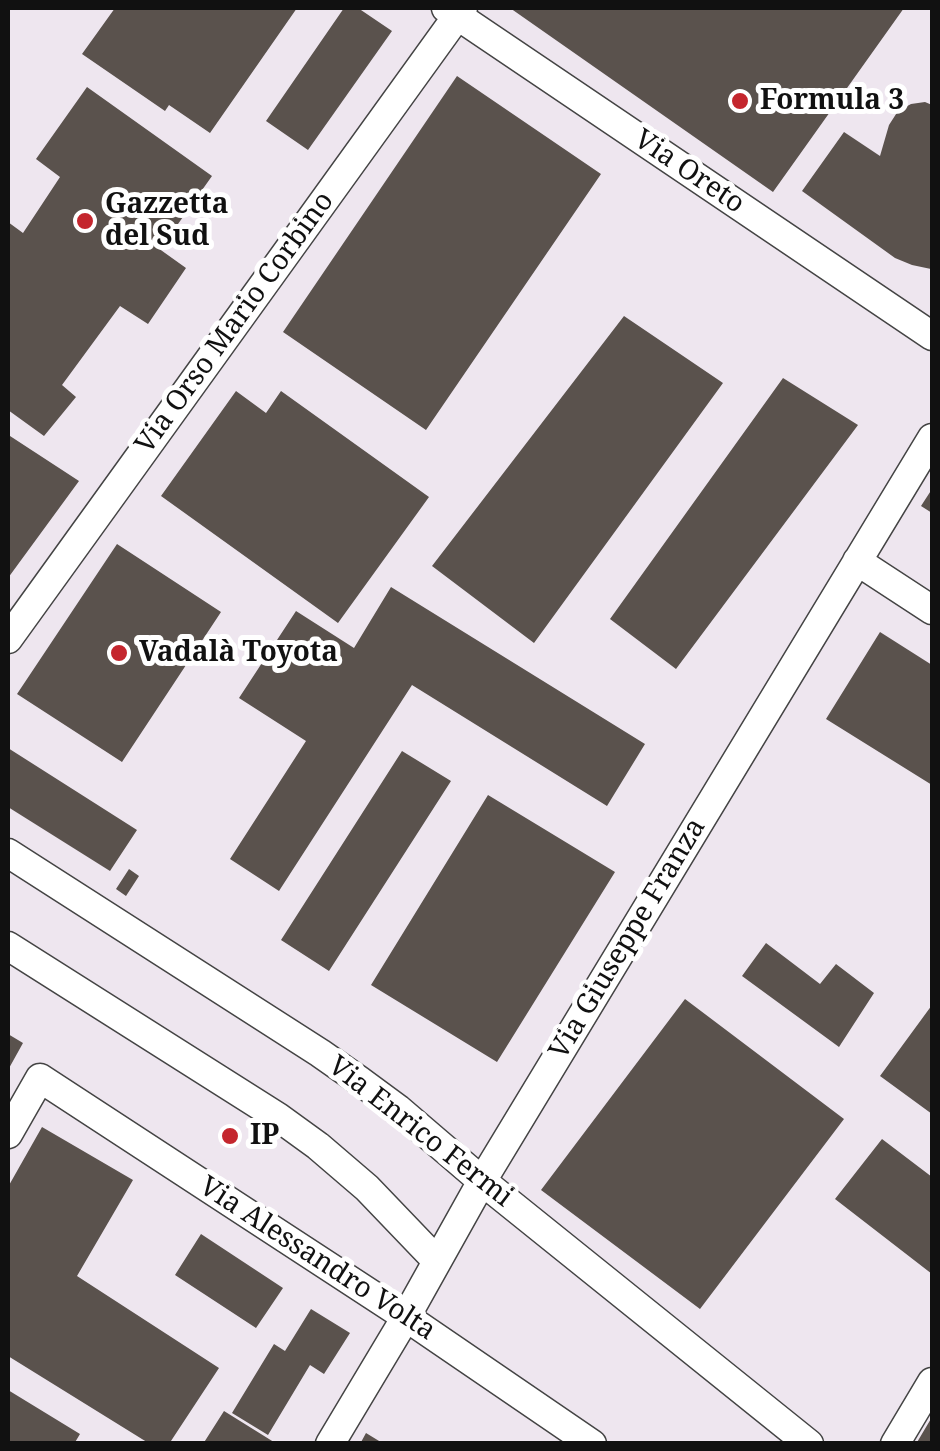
<!DOCTYPE html>
<meta charset="utf-8">
<style>
body{margin:0}
#map{position:relative;width:940px;height:1451px;overflow:hidden;background:#fffdf5;font-family:"Noto Serif",serif}
canvas{display:block}
.frame{position:absolute;inset:0;border:10px solid #111;pointer-events:none}
</style>
<div id="map">
<canvas width="940" height="1451"></canvas>
<div class="frame"></div>
</div>
<script>
const c = document.querySelector('canvas').getContext('2d');
c.lineJoin = 'round';
function fillPath(path, color) {
  c.fillStyle = color;
  c.fill(path, 'evenodd');
}
function toPath(rows) {
  const path = new Path2D();
  for (const r of rows) {
    path.moveTo(r[0], r[1]);
    for (let i = 2; i < r.length; i += 2) path.lineTo(r[i], r[i + 1]);
  }
  return path;
}
function stroke(path, color, width, dash) {
  c.strokeStyle = color;
  c.lineWidth = width;
  c.lineCap = dash ? 'butt' : 'round';
  c.setLineDash(dash || []);
  c.stroke(path);
}
function drawText(font, color, halo, rows, align = 'center') {
  c.font = font + ' "Noto Serif",serif';
  c.lineWidth = 10;
  c.setLineDash([]);
  c.textBaseline = 'middle';
  c.strokeStyle = halo;
  c.fillStyle = color;
  for (const [text, x, y, turn = 0] of rows) {
    c.save();
    c.translate(x, y);
    c.rotate((+turn || 0) * Math.PI / 180);
    c.textAlign = isNaN(turn) ? turn : align;
    if (halo) c.strokeText(text, 0, 0);
    c.fillText(text, 0, 0);
    c.restore();
  }
}
fillPath(toPath([
 [8,8,932,8,932,1443,8,1444]
]), '#eee6ef');
fillPath(toPath([
 [115,8,297,8,210,133,169,105,165,111,82,54],
 [344,8,358,8,392,31,308,150,266,121],
 [510,8,904,8,773,192],
 [457,76,601,174,426,430,283,332],
 [87,87,212,176,161,248,158,248,186,268,148,324,120,306,62,385,76,397,44,436,8,410,8,222,23,233,60,177,36,159],
 [925,102,932,105,932,269,931,269,912,265,895,258,802,191,844,132,880,156,889,125,898,111,911,104],
 [624,316,723,383,534,643,432,566],
 [783,378,858,425,676,669,610,619],
 [236,391,266,413,281,391,429,497,338,623,161,496],
 [10,436,79,481,8,578,8,440],
 [932,489,932,513,921,506],
 [117,544,221,612,122,762,17,694],
 [391,587,645,744,607,806,412,685,279,891,230,859,306,741,239,698,296,611,354,648],
 [880,632,932,665,932,785,826,719],
 [8,748,137,830,110,871,8,807],
 [402,751,451,781,329,971,281,940],
 [488,795,615,872,497,1062,371,985],
 [129,869,139,876,126,896,116,889],
 [766,943,820,984,836,964,874,993,839,1047,742,976],
 [685,999,844,1119,700,1309,541,1190],
 [932,1005,932,1114,880,1076],
 [8,1034,23,1043,8,1070],
 [42,1127,133,1180,77,1276,219,1368,169,1444,150,1444,8,1356,8,1187],
 [882,1139,932,1177,932,1274,835,1199],
 [201,1234,283,1288,256,1328,175,1275],
 [311,1309,350,1333,324,1374,310,1365,268,1435,232,1413,274,1344,285,1351],
 [8,1390,80,1434,74,1444,8,1444],
 [224,1411,277,1444,203,1444],
 [932,1417,932,1444,916,1444],
 [366,1433,384,1444,360,1444]
]), '#5a524d');
const street = toPath([
 [446,8,932,336],
 [857,561,932,610],
 [8,639,463,8],
 [8,853,320,1053,360,1081,398,1109,482,1181,809,1444],
 [8,946,278,1117,318,1146,367,1188,437,1261],
 [8,1134,40,1078,406,1317,592,1444],
 [330,1444,406,1317,482,1181,932,438],
 [895,1444,932,1382]
]);
stroke(street, '#444', 31);
stroke(street, '#fff', 28);
for (const [x, y, r, color] of [
 [740,101,10,"#c4262e"],
 [85,221,10,"#c4262e"],
 [119,653,10,"#c4262e"],
 [230,1136,10,"#c4262e"]
]) {
  const dot = new Path2D();
  dot.arc(x, y, r, 0, 2 * Math.PI);
  c.fillStyle = color;
  c.fill(dot);
  stroke(dot, '#fff', 4);
}
drawText('bold 28px', '#111', '#fff', [
 ["Formula 3",760,101],
 ["Gazzetta",105,205],
 ["del Sud",105,237],
 ["Vadalà Toyota",139,653],
 ["IP",250,1136]
], 'left');
drawText('28px', '#111', '#fff', [
 ["Via Oreto",689,172,34],
 ["Via Orso Mario Corbino",235,323,-54],
 ["Via Giuseppe Franza",628,939,-59],
 ["Via Enrico Fermi",420,1132,38],
 ["Via Alessandro Volta",317,1259,33]
]);
</script>
